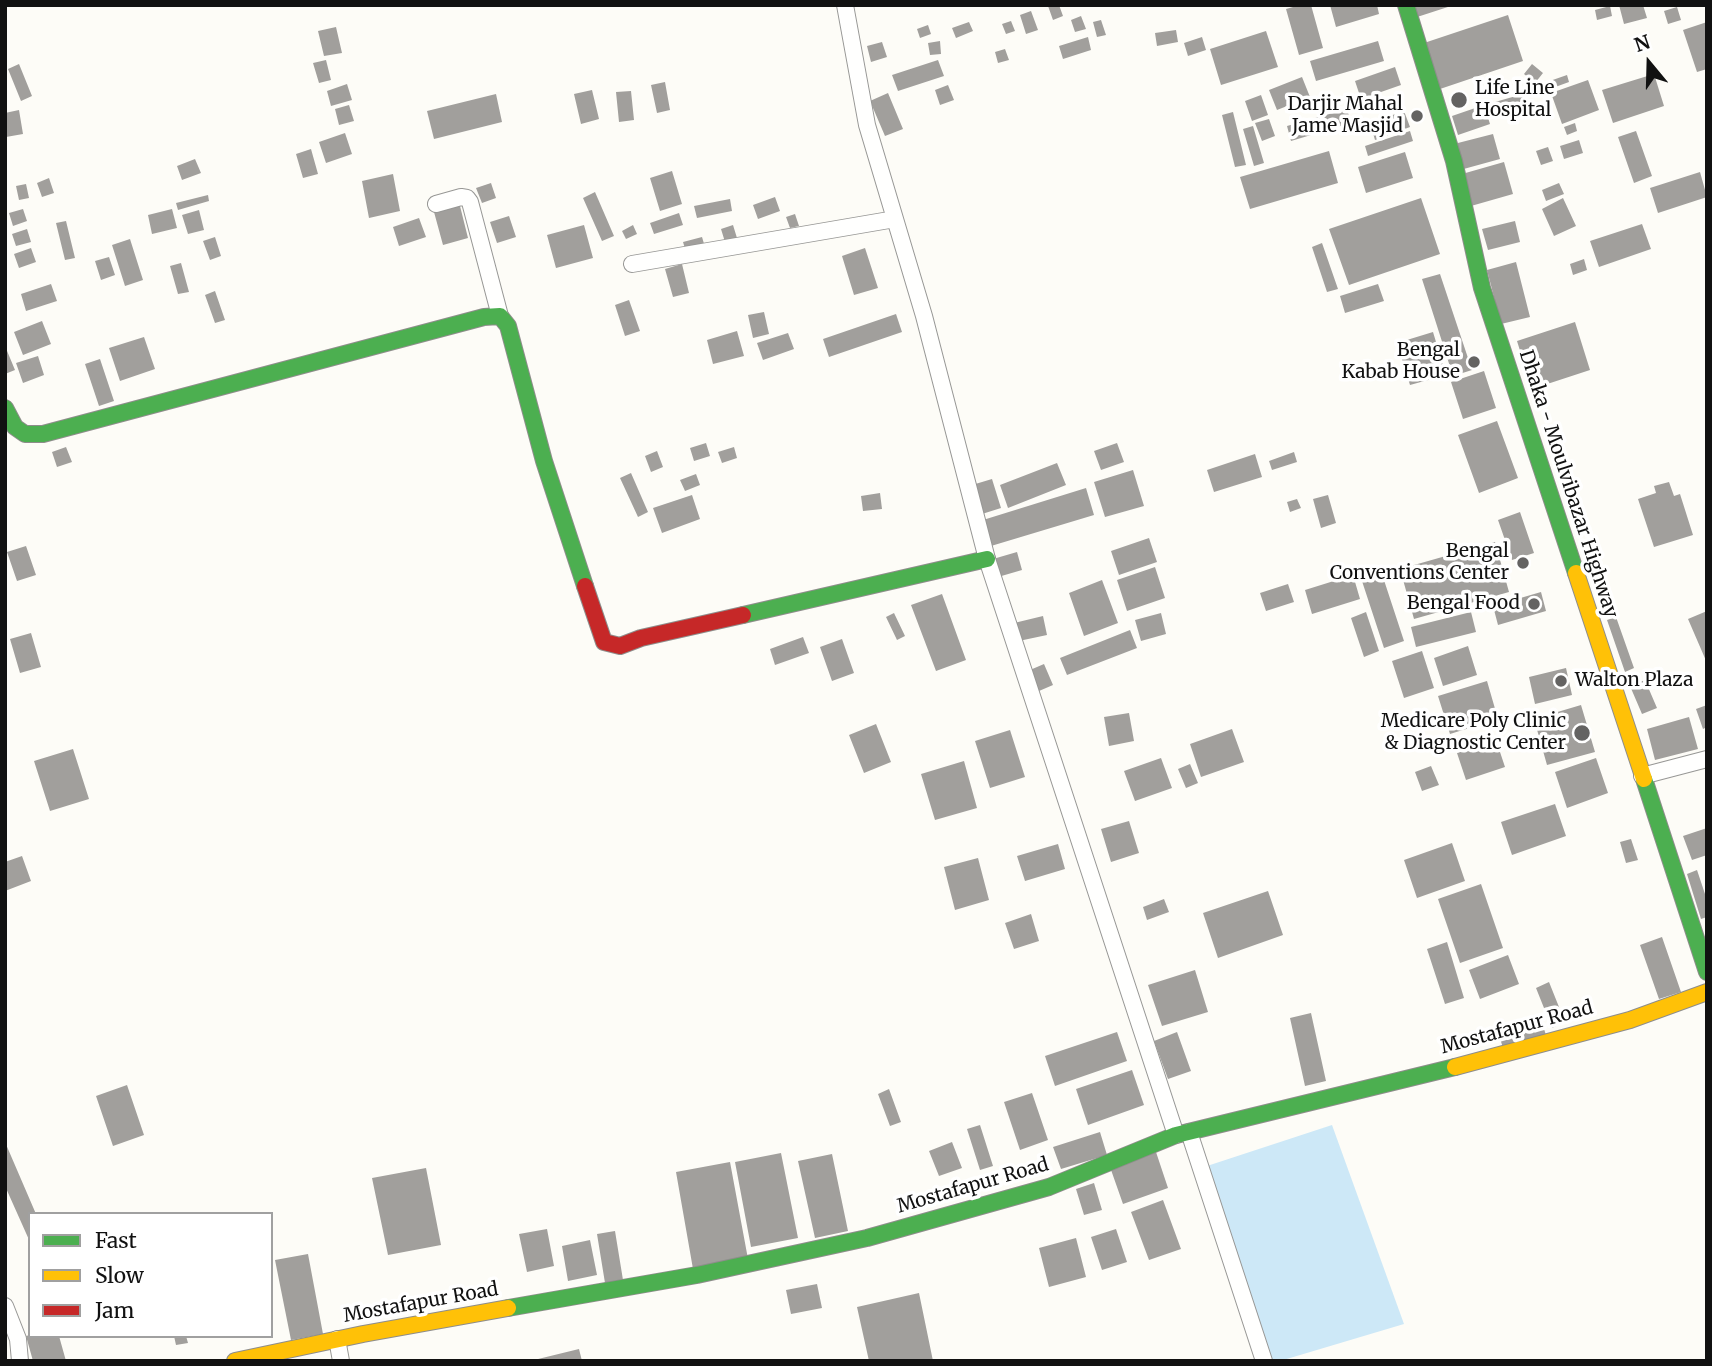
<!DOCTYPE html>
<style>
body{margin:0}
#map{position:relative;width:1712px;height:1366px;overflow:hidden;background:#fdfcf7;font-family:Merriweather,serif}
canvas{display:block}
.frame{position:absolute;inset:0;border:7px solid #111;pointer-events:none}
.legend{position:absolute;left:28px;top:1212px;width:245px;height:126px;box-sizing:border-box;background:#fff;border:2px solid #a0a0a0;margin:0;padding:9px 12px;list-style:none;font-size:21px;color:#111}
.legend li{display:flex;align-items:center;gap:14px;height:35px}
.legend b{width:35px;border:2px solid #a0a0a0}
.north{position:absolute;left:1614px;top:28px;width:70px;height:70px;-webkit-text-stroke:5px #fff;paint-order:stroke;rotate:341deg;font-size:19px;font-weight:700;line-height:28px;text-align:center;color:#111}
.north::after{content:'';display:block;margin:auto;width:24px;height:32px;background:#111;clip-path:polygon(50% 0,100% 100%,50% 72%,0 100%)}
</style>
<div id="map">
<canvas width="1712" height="1366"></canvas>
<div class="frame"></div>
<ul class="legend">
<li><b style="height:9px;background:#4caf50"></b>Fast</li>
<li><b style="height:9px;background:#ffc107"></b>Slow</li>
<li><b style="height:9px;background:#c62828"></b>Jam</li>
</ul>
<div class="north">N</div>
</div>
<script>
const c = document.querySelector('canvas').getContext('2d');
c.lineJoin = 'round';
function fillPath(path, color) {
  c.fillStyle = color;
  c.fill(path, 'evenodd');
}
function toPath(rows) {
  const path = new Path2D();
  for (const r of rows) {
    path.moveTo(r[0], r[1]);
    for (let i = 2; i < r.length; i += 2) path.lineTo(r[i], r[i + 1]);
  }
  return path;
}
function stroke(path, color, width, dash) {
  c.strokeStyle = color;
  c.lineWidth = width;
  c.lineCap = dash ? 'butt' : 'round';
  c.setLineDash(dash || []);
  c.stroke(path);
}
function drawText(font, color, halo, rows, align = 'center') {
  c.font = font + ' Merriweather,serif';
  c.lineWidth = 7;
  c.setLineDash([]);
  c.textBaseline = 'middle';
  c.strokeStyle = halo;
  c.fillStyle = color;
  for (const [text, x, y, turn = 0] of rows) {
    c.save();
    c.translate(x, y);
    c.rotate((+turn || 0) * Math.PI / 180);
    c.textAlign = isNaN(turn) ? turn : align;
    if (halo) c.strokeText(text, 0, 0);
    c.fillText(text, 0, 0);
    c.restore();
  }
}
fillPath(toPath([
 [1332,1125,1404,1324,1280,1361,1272,1361,1207,1166]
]), '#cde8f7');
fillPath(toPath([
 [1059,5,1063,16,1053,20,1048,6],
 [1300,5,1311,5,1323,48,1299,55,1286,9],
 [1330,5,1377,5,1379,14,1336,27],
 [1409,5,1451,5,1451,6,1414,18],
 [1619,5,1643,5,1647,18,1624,24],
 [1610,6,1612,16,1597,20,1595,10],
 [1677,7,1681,20,1668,24,1664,11],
 [1031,11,1038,30,1026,34,1020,15],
 [1508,15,1523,61,1440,89,1424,43],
 [1081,16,1086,29,1075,32,1071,20],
 [1101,20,1106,35,1097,37,1093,22],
 [1011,21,1015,31,1006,34,1002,24],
 [969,22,973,31,956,38,952,28],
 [1707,22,1707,69,1697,72,1683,30],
 [928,25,931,34,920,38,917,29],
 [336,27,342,53,324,56,318,31],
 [1176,30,1178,42,1157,46,1155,33],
 [1266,31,1278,67,1221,85,1210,49],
 [1088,37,1091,50,1063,59,1059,46],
 [1202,37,1206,50,1188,56,1184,43],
 [940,41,941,54,930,55,928,43],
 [1378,41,1384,61,1316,81,1310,61],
 [882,42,887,57,871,62,867,46],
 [1005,49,1009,60,998,63,995,52],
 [326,60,331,80,319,83,313,63],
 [938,60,944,76,898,91,892,75],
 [19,64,32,96,21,101,8,69],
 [1532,64,1543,73,1535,83,1524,74],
 [1395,67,1401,85,1361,99,1355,81],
 [1654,74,1664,106,1613,123,1602,90],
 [1567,75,1569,82,1547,90,1544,83],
 [1302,77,1310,97,1277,110,1269,90],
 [1588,80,1599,110,1562,124,1551,93],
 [665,82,670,110,657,113,651,85],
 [347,84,352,100,331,106,327,91],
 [948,85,954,100,940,105,935,90],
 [592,90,599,119,581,124,574,94],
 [631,91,634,120,619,122,616,92],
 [888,93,903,129,885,136,870,101],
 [496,94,502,122,434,139,427,111],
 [1523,94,1527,109,1499,117,1495,102],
 [1261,95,1268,115,1252,121,1245,101],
 [349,105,354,121,339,125,335,109],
 [1484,105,1490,124,1458,135,1452,116],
 [1347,109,1351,123,1291,141,1287,126],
 [19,110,23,134,6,137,5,113],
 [1404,111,1410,127,1375,140,1370,123],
 [1233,112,1246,165,1235,167,1222,115],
 [1269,119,1275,136,1262,141,1255,123],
 [1575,123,1577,131,1567,135,1564,127],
 [1253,126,1264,163,1254,166,1243,129],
 [1410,131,1413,141,1368,156,1365,146],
 [1636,131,1652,176,1634,183,1618,137],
 [345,133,352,154,326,163,319,142],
 [1493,134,1500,159,1460,170,1454,144],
 [1579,140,1583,153,1564,159,1560,146],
 [1548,147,1553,161,1541,165,1536,151],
 [311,149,318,174,303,178,296,154],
 [1329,151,1338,183,1250,209,1240,177],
 [1405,152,1413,178,1366,193,1358,167],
 [195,159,201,173,182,180,177,166],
 [1504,162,1513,194,1471,206,1462,174],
 [672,171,682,204,660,211,650,178],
 [1700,172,1707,197,1658,213,1650,188],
 [393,174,400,211,369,218,362,181],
 [49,178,54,193,42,197,37,183],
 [491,183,496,198,482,203,476,188],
 [1559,183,1564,194,1546,201,1542,190],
 [26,184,29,198,19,200,16,186],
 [595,192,614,236,602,241,583,198],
 [208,195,209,201,178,210,176,203],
 [775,197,780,211,758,219,753,205],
 [1421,198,1440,254,1349,285,1329,229],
 [1563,198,1576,226,1554,236,1542,209],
 [730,199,732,211,697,218,694,206],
 [460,206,468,238,443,245,434,212],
 [23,209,27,221,13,226,9,213],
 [172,209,177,228,152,234,148,215],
 [199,210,204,230,188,234,182,215],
 [679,213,683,225,654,234,650,223],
 [795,214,799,226,790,228,786,217],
 [509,216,516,237,497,243,490,222],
 [419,218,426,237,399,246,393,227],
 [66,221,75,258,65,260,56,223],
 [1515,221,1520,242,1488,250,1482,229],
 [1642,224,1651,249,1599,267,1590,241],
 [584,225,593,258,556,268,547,235],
 [633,225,637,234,626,239,622,231],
 [733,225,737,238,725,242,721,229],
 [27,229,31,242,16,246,12,234],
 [215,237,221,256,210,260,203,241],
 [702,237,705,247,686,252,683,242],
 [130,239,143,280,125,286,112,245],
 [1322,243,1338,289,1327,292,1312,247],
 [31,248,36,262,19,268,14,254],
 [865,248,878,288,854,295,842,256],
 [109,257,115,275,101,280,95,261],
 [1584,259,1587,270,1573,275,1570,264],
 [1516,262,1530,317,1501,324,1487,270],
 [181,263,189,292,178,294,170,266],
 [682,264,689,293,673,297,665,269],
 [1440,274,1472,370,1453,376,1422,279],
 [51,284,57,301,26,311,21,294],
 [1378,284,1384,301,1345,313,1340,296],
 [215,291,225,320,215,323,205,295],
 [629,300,640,331,625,336,615,305],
 [764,312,769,334,753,338,748,315],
 [896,314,902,332,829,357,823,339],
 [42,321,51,344,23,355,14,332],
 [1575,322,1590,370,1532,389,1517,341],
 [737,331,744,356,713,364,707,340],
 [1433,332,1446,375,1410,385,1397,343],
 [788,333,794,349,763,360,757,343],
 [144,337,155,369,120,381,109,348],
 [5,346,15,370,5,374],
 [38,356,44,375,23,383,16,363],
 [100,359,114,401,99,406,85,364],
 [1484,371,1496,408,1463,419,1451,382],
 [1497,421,1518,478,1479,493,1458,435],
 [706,443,710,456,694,461,690,448],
 [1117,443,1124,462,1101,470,1094,451],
 [66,447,72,462,57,467,52,452],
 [734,447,737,458,722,463,718,452],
 [657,451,663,467,651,472,645,456],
 [1294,452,1297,462,1272,470,1269,461],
 [1255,454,1262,477,1214,492,1207,470],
 [1057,463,1066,485,1008,508,1000,485],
 [1133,470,1144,506,1105,517,1094,482],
 [631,473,648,512,638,517,620,478],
 [696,474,700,485,685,491,680,480],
 [992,479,1001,508,982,514,972,485],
 [1669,482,1674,496,1680,494,1693,535,1654,547,1638,499,1656,493,1654,486],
 [1086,488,1094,515,991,546,983,520],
 [880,493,882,509,863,511,861,496],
 [692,495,700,519,662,533,653,508],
 [1328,495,1336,523,1321,528,1313,499],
 [1297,499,1301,508,1290,512,1287,502],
 [1520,512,1534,553,1512,560,1498,520],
 [1149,538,1157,562,1119,575,1111,551],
 [1495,542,1509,592,1414,619,1400,569],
 [26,546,36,575,17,581,7,552],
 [1017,552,1022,570,998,577,993,559],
 [1155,567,1165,598,1127,611,1117,580],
 [1380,568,1404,641,1384,648,1360,575],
 [1353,575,1360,599,1312,614,1305,590],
 [1102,580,1118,623,1084,636,1069,593],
 [1288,584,1294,602,1266,611,1260,593],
 [1541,592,1546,611,1498,625,1493,606],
 [942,594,966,660,936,671,911,605],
 [1707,611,1707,663,1688,619],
 [1366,612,1379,651,1364,657,1351,618],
 [1471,612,1476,632,1416,647,1411,627],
 [894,613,905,636,897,640,886,617],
 [1161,613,1166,634,1141,641,1135,620],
 [1043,616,1047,635,1014,642,1010,624],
 [1616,617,1634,668,1625,672,1607,620],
 [1130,630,1137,648,1067,675,1060,658],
 [31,633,41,667,20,673,10,639],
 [803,637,809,653,775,665,770,649],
 [842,639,854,673,832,681,820,647],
 [1468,646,1477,675,1443,686,1434,658],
 [1422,651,1434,688,1404,698,1392,661],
 [1044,664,1053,685,1039,691,1030,670],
 [1566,668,1572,695,1535,704,1529,677],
 [1645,680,1657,708,1642,714,1630,686],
 [1487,681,1498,719,1450,734,1438,696],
 [1581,705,1595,752,1547,765,1534,719],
 [1707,705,1707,727,1703,729,1696,709],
 [1129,713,1134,741,1109,746,1104,717],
 [1689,717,1698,749,1655,760,1647,729],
 [876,724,891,762,864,773,849,735],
 [1232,729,1244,762,1201,777,1190,744],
 [1010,730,1025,777,990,788,975,741],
 [1496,740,1505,767,1466,780,1457,753],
 [73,749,89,799,50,811,34,761],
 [1161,758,1172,788,1135,801,1124,771],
 [1596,758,1608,793,1567,808,1555,772],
 [964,761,977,808,935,820,921,774],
 [1190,764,1198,783,1186,788,1178,769],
 [1431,766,1439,785,1422,791,1415,772],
 [1555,804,1566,836,1512,855,1501,822],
 [1129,821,1139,853,1111,862,1101,829],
 [1707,828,1707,855,1692,860,1683,836],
 [1631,839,1638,860,1626,863,1620,842],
 [1452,843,1465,881,1417,898,1404,860],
 [1058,844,1065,869,1025,881,1017,856],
 [22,856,31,881,5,891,5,862],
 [978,858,989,900,955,910,944,867],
 [1697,870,1707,900,1707,917,1701,919,1687,874],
 [1481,884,1503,948,1460,963,1438,899],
 [1268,891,1283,935,1218,958,1203,913],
 [1164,899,1169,912,1147,920,1143,907],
 [1031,914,1039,941,1014,949,1005,923],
 [1662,937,1681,992,1659,999,1640,945],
 [1447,942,1464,998,1445,1004,1427,949],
 [1508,955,1519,984,1480,999,1469,970],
 [1195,970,1208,1012,1162,1026,1148,985],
 [1549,982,1565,1022,1552,1028,1536,988],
 [1311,1013,1326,1081,1305,1086,1290,1018],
 [1542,1023,1546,1035,1503,1048,1499,1035],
 [1117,1032,1127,1061,1055,1086,1045,1056],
 [1177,1032,1191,1071,1168,1079,1154,1041],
 [1132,1070,1144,1105,1088,1125,1076,1089],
 [127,1085,144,1135,113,1146,96,1096],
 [889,1089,901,1122,890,1126,878,1094],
 [1032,1093,1048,1140,1020,1150,1004,1102],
 [980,1125,993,1166,980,1170,967,1129],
 [1100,1132,1107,1155,1061,1169,1053,1147],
 [5,1142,36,1214,30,1214,30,1242,5,1186],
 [952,1142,962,1168,939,1176,929,1151],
 [1156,1152,1168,1188,1123,1204,1110,1167],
 [781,1153,798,1238,751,1247,735,1162],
 [832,1154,848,1231,815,1238,798,1161],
 [730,1162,748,1259,693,1269,676,1172],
 [426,1168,441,1245,388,1255,372,1178],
 [1094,1183,1102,1210,1084,1215,1076,1189],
 [1163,1200,1181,1249,1149,1260,1131,1212],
 [547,1229,554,1266,527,1272,519,1234],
 [1116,1229,1127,1262,1102,1270,1091,1237],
 [615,1231,623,1280,605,1283,597,1234],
 [1076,1238,1086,1277,1049,1287,1039,1248],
 [590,1240,597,1275,568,1281,562,1246],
 [308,1254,323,1334,291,1340,275,1260],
 [817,1284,822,1308,791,1314,786,1290],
 [919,1293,933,1361,869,1361,857,1307],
 [30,1335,59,1336,66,1361,33,1361,26,1336],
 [174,1336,186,1336,188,1343,176,1345],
 [579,1349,582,1361,534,1361,534,1360]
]), '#a19f9c');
const street = toPath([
 [845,5,867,125,924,316,987,559,1176,1135],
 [436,204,461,197,467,198,470,202,500,316],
 [632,264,895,219],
 [1642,776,1707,759],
 [1189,1132,1264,1361],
 [5,1306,18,1339,20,1361],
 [337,1339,341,1361]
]);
const fast = toPath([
 [1406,5,1454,161,1482,288,1576,573],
 [5,408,15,427,25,434,43,434,484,317,500,316,508,326,544,461,585,586],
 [743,615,987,559],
 [1644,779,1707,972],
 [508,1308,697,1275,867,1238,1049,1187,1176,1135,1455,1067]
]);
const slow = toPath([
 [1576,573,1644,779],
 [1455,1067,1630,1020,1707,992],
 [235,1361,363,1334,508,1308]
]);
const jam = toPath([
 [585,586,604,642,620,646,641,638,743,615]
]);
stroke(street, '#979795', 18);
stroke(fast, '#8e8d8b', 18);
stroke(slow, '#8e8d8b', 18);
stroke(jam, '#8e8d8b', 18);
stroke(street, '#fffffe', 16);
stroke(fast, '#4caf50', 16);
stroke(slow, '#ffc107', 16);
stroke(jam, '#c62828', 16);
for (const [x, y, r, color] of [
 [1459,100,9,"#646362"],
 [1417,116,7,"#646362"],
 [1474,362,7,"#646362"],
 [1523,563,7,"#646362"],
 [1534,604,7,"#646362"],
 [1561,681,7,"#646362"],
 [1582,733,9,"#646362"]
]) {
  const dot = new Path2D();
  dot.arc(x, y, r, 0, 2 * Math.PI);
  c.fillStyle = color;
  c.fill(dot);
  stroke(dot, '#fff', 2.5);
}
drawText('19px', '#111', '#fff', [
 ["Life Line",1475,89,"left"],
 ["Hospital",1475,111,"left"],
 ["Darjir Mahal",1403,105],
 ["Jame Masjid",1403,127],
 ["Bengal",1460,351],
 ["Kabab House",1460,373],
 ["Bengal",1509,552],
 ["Conventions Center",1509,574],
 ["Bengal Food",1520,604],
 ["Walton Plaza",1575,681,"left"],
 ["Medicare Poly Clinic",1566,722],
 ["& Diagnostic Center",1566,744]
], 'right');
drawText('19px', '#111', '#fff', [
 ["Dhaka - Moulvibazar Highway",1568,484,72],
 ["Mostafapur Road",1517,1028,-15],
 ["Mostafapur Road",973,1186,-16],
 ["Mostafapur Road",421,1303,-10]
]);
</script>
